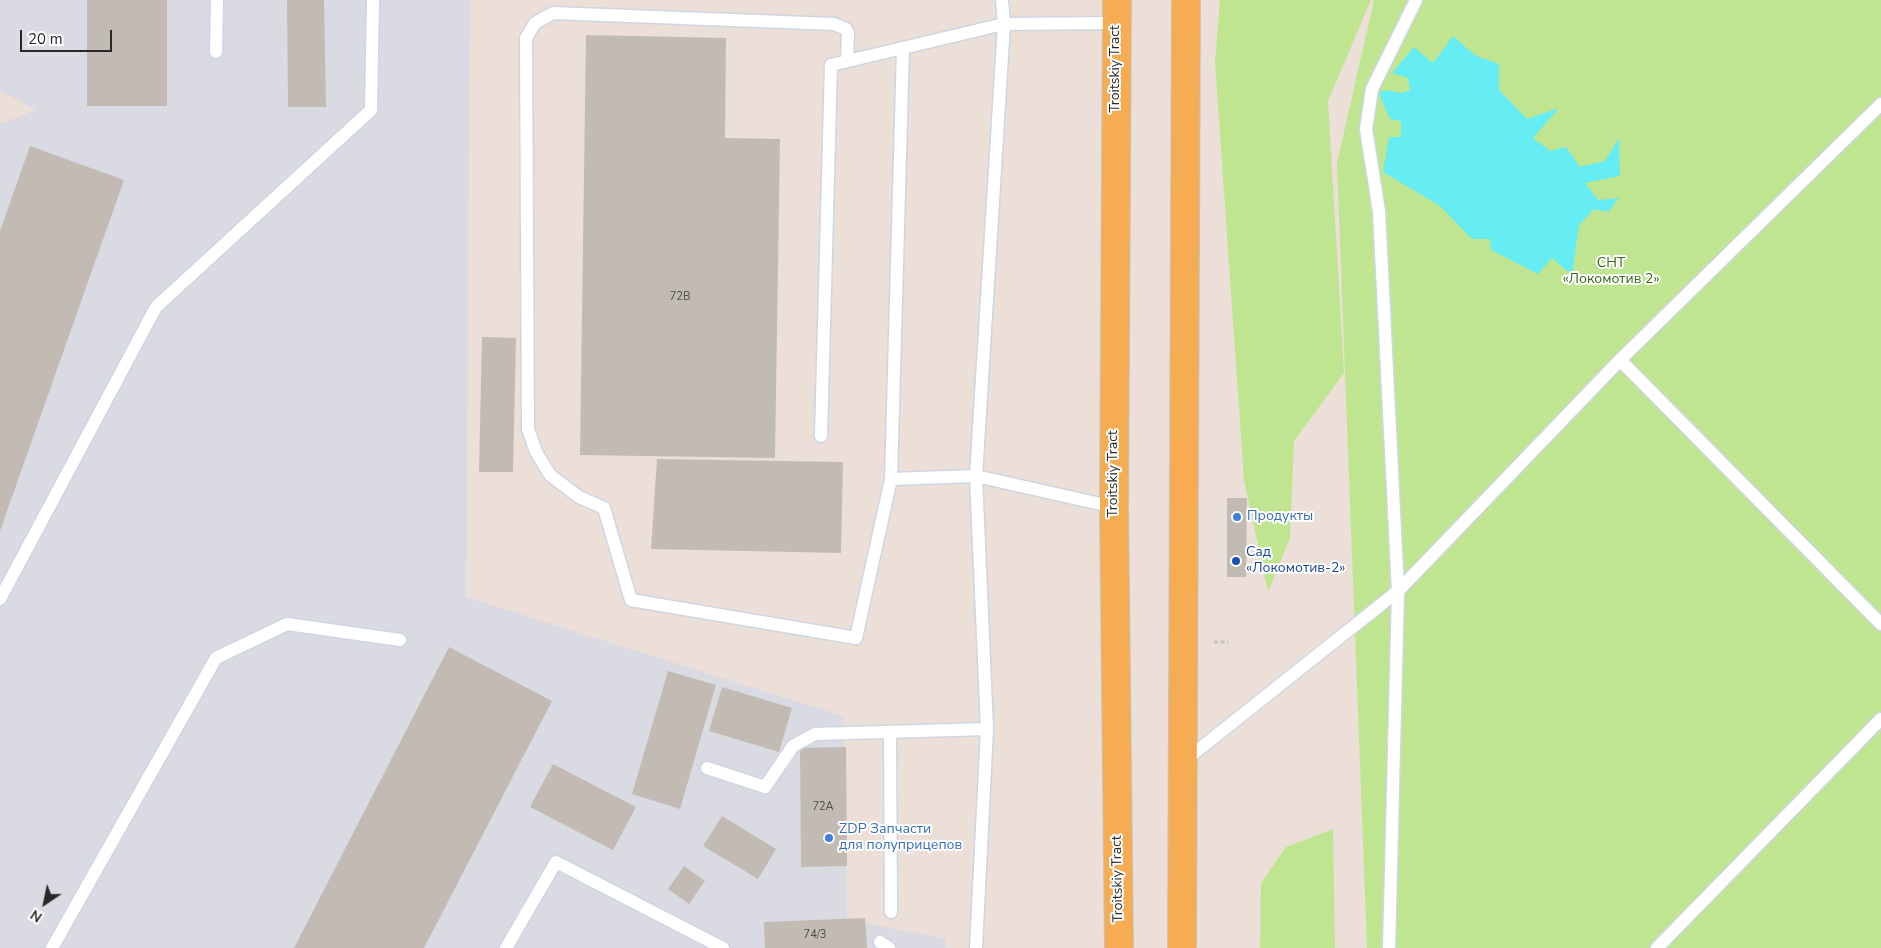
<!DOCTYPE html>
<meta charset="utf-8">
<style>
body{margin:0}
#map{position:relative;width:1881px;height:948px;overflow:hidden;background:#ebdfd8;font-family:"Nunito Sans",sans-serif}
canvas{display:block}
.north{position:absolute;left:20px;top:878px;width:50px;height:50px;-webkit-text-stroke:4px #fff;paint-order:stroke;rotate:214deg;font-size:14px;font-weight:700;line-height:20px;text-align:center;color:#282828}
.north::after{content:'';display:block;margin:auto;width:18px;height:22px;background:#282828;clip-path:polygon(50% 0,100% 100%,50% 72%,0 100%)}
.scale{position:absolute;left:20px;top:30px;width:92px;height:22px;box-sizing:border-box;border:2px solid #282828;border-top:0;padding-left:6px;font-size:15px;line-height:18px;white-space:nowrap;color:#282828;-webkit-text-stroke:4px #fff;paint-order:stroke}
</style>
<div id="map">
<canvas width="1881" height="948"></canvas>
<div class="north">N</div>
<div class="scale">20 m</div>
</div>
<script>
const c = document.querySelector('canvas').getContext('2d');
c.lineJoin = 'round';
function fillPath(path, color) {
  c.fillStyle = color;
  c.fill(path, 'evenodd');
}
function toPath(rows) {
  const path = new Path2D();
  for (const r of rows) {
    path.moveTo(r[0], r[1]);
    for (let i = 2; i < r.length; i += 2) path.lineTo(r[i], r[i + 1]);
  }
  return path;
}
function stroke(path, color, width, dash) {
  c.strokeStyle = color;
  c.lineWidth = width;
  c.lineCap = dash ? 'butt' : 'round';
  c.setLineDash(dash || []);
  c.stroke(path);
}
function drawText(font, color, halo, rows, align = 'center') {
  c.font = font + ' "Nunito Sans",sans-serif';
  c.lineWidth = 4;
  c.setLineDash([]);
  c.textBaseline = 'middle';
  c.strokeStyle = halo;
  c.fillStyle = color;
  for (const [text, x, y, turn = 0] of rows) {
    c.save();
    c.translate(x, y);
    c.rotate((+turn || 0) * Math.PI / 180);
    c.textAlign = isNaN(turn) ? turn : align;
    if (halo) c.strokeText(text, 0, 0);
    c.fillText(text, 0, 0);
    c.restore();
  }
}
fillPath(toPath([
 [0,0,470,0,466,597,843,716,847,920,945,938,946,948,0,948,0,124,36,110,0,91]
]), '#dadae3');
fillPath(toPath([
 [1220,0,1371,0,1328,101,1344,373,1294,441,1290,538,1268,592,1244,480,1215,62],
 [1374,0,1881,0,1881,948,1367,948,1337,163],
 [1333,829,1335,948,1260,948,1261,883,1286,847]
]), '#c0e591');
fillPath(toPath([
 [1453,36,1476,56,1499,64,1499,90,1527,119,1559,108,1533,138,1550,151,1566,147,1580,167,1605,161,1619,138,1620,176,1585,183,1598,200,1619,198,1608,212,1594,209,1579,225,1572,275,1552,258,1538,274,1491,250,1490,239,1472,239,1440,206,1383,172,1389,137,1401,137,1401,121,1390,119,1379,94,1384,90,1403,93,1410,90,1408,78,1392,73,1414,47,1433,63]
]), '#65edf3');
fillPath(toPath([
 [87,0,167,0,167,106,87,106],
 [287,0,324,0,326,107,288,107],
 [586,35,726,38,725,138,780,139,775,458,580,455],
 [30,146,124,180,0,531,0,231],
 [482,337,516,338,513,472,479,472],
 [657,459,843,462,841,553,651,549],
 [1227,498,1247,498,1246,577,1227,577],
 [449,647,552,701,424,948,294,948],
 [668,671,716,685,680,809,632,794],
 [722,687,792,708,779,752,709,731],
 [846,747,847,866,801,867,800,748],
 [553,764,636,807,613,850,530,807],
 [722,816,776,849,758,879,703,846],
 [684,866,705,881,689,904,668,889],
 [865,918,867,948,765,948,764,922]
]), '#c2bbb4');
const service = toPath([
 [216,52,217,0],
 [847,61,848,33,846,29,834,24,553,13,535,23,526,38,528,429,536,452,550,475,579,497,604,508,631,600,856,638,891,479,903,48],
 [1620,360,1881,624],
 [821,436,831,65,1004,24,1116,23],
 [891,479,976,476,1114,507],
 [0,599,156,307,371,110,373,0],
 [890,732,891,912],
 [1183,762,1398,591,1620,360,1881,104],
 [707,768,765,787,793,746,815,734,987,729],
 [880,942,889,948],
 [52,948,216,658,287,624,400,640],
 [506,948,556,862,723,948],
 [976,948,987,729,976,476,1004,24,1002,0],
 [1389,948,1398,591,1379,211,1366,129,1372,89,1416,0],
 [1657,948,1881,719]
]);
const primary = toPath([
 [1117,0,1114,507,1119,948],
 [1182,948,1186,0]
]);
stroke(service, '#ced6e2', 15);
stroke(primary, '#c3c3c3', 30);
stroke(toPath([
 [1214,642,1228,642]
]), '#c3c3c3', 3, [4, 2.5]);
stroke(service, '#fff', 12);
stroke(primary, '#f6ac52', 28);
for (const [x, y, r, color] of [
 [1237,517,5,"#3f7fe0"],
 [1236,561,5,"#1a4fb4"],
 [829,838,5,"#3f7fe0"]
]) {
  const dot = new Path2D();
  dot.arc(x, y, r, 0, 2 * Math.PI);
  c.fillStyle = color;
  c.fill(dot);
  stroke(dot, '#fff', 2);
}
drawText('11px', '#4e4d4b', null, [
 ["72В",680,297],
 ["72А",823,807],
 ["74/3",815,935]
]);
drawText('14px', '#282828', '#fff', [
 ["Troitskiy Tract",1116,69,-90],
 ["Troitskiy Tract",1114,474,-90],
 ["Troitskiy Tract",1118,879,-91]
]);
drawText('14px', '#386716', '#fff', [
 ["СНТ",1611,264],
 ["«Локомотив 2»",1611,280]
]);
drawText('14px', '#366cbe', '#fff', [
 ["Продукты",1247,517],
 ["ZDP Запчасти",839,830],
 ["для полуприцепов",839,846]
], 'left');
drawText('14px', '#164399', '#fff', [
 ["Сад",1246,553],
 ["«Локомотив-2»",1246,569]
], 'left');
</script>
